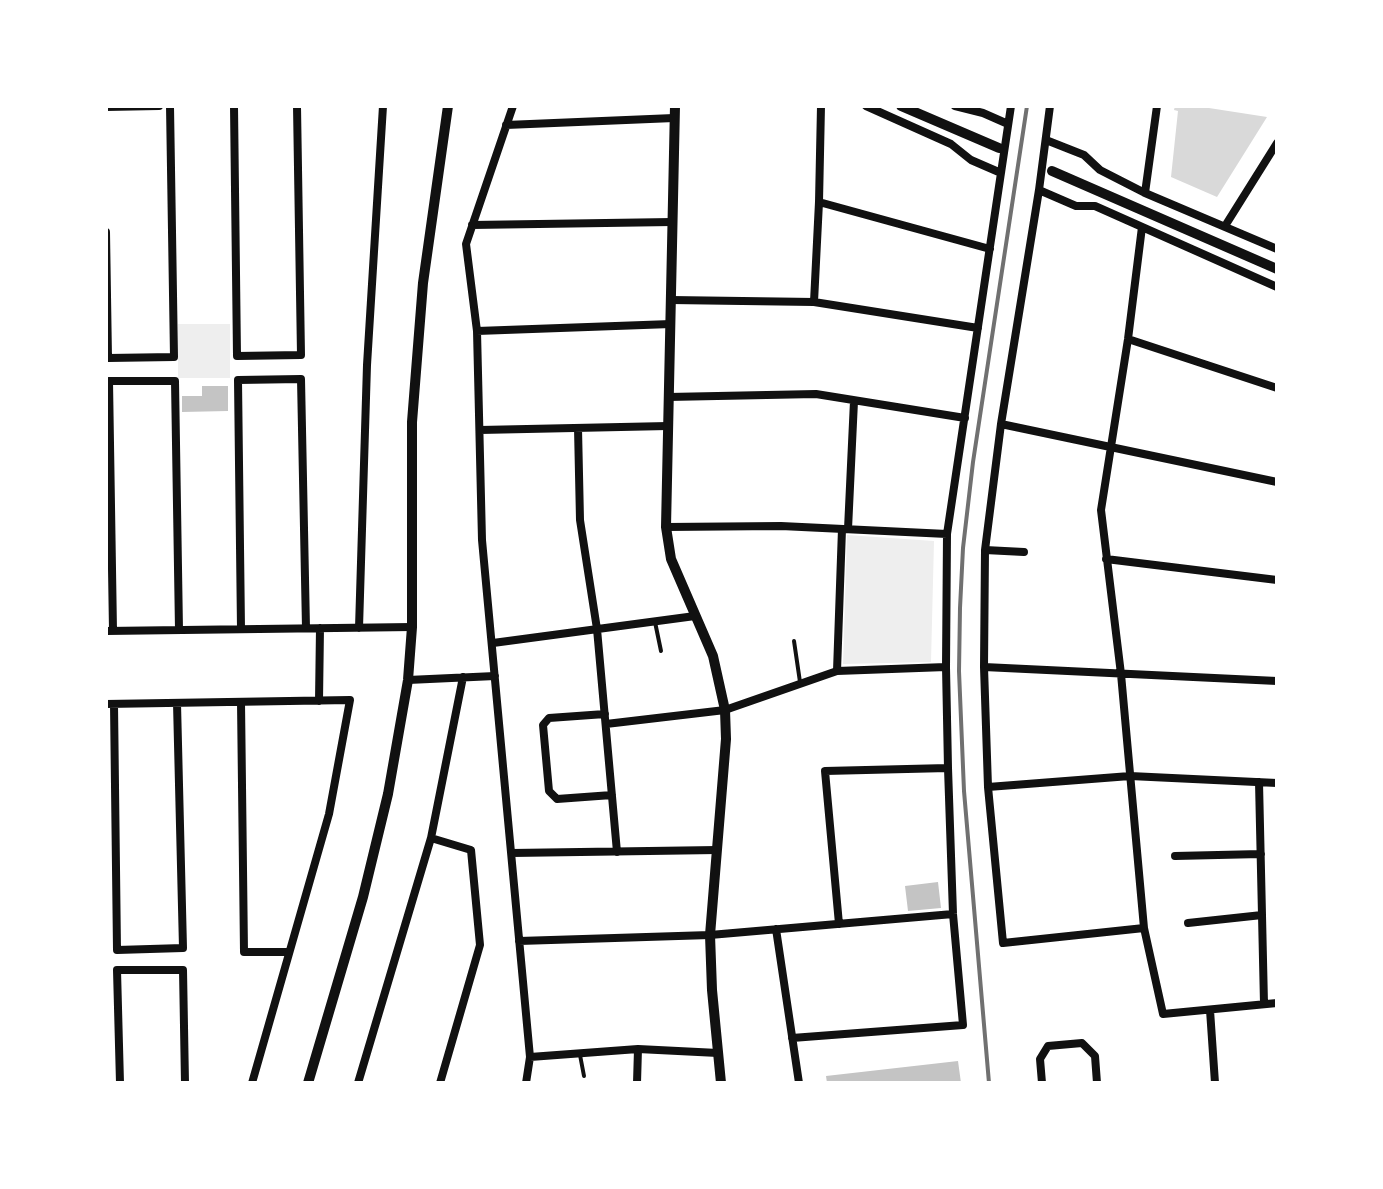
<!DOCTYPE html>
<style>
body{margin:0}
#map{position:relative;width:1383px;height:1189px;overflow:hidden;background:#fff;font-family:"Nunito Sans",sans-serif}
canvas{display:block}
.frame{position:absolute;inset:0;border:108px solid #fff;pointer-events:none}
</style>
<div id="map">
<canvas width="1383" height="1189"></canvas>
<div class="frame"></div>
</div>
<script>
const c = document.querySelector('canvas').getContext('2d');
c.lineJoin = 'round';
function fillPath(path, color) {
  c.fillStyle = color;
  c.fill(path, 'evenodd');
}
function toPath(rows) {
  const path = new Path2D();
  for (const r of rows) {
    path.moveTo(r[0], r[1]);
    for (let i = 2; i < r.length; i += 2) path.lineTo(r[i], r[i + 1]);
  }
  return path;
}
function stroke(path, color, width, dash) {
  c.strokeStyle = color;
  c.lineWidth = width;
  c.lineCap = dash ? 'butt' : 'round';
  c.setLineDash(dash || []);
  c.stroke(path);
}
fillPath(toPath([
 [178,324,230,324,230,378,178,378],
 [847,535,934,541,931,662,843,664]
]), '#eee');
fillPath(toPath([
 [1175,106,1196,106,1267,117,1217,197,1171,177,1178,111,1174,110]
]), '#d9d9d9');
fillPath(toPath([
 [202,386,228,386,228,411,182,412,182,396,202,396],
 [938,882,941,908,908,911,905,886],
 [958,1061,961,1083,827,1083,826,1076]
]), '#c4c4c4');
stroke(toPath([
 [655,622,661,651],
 [794,641,800,682],
 [580,1055,584,1076]
]), '#111', 4);
stroke(toPath([
 [234,106,237,356,301,355,297,106],
 [513,106,466,244,477,331,482,540,530,1057,526,1083],
 [866,106,951,144,971,160,1001,173],
 [955,106,983,113,1008,124],
 [1050,106,1039,190,1001,424,985,550,984,667,988,787,1003,943,1144,928],
 [106,107,159,106],
 [506,125,674,118],
 [1046,140,1084,155,1100,170,1145,193,1277,249],
 [1039,190,1076,206,1095,206,1277,287],
 [1145,193,1157,106],
 [819,202,990,249],
 [472,225,672,222],
 [1225,226,1277,143],
 [1142,227,1128,339,1101,510,1121,674,1144,928,1163,1014,1277,1003],
 [106,232,108,358,174,357,170,106],
 [671,300,814,302,978,328],
 [814,302,819,202,821,106],
 [477,331,671,324],
 [1128,339,1277,388],
 [668,397,816,394,965,418],
 [1001,424,1277,482],
 [578,428,580,520,597,629,617,852],
 [480,430,668,426],
 [666,527,781,526,947,534],
 [848,529,854,401],
 [985,550,1024,552],
 [1106,559,1277,580],
 [359,628,367,365,383,106],
 [241,629,238,380,301,379,306,628],
 [106,631,412,627],
 [113,631,109,381,175,381,179,630],
 [493,643,695,616],
 [984,667,1277,681],
 [837,671,842,529],
 [408,680,495,676],
 [319,701,320,628],
 [241,702,244,952,288,952],
 [106,704,350,700,329,814,252,1083],
 [114,704,117,950,183,948,177,703],
 [605,714,549,718,543,725,549,791,557,799,612,795],
 [606,724,725,710,837,671,946,667],
 [1259,782,1264,1004],
 [988,787,1130,776,1277,783],
 [512,853,717,850],
 [1175,856,1261,854],
 [1188,923,1262,915],
 [839,924,825,771,948,768],
 [776,929,799,1083],
 [519,941,710,935,953,914],
 [1210,1010,1215,1083],
 [792,1038,963,1025,953,914,948,768,946,667,947,534,1011,106],
 [530,1057,638,1049,718,1053],
 [120,1083,117,970,183,970,185,1083],
 [358,1083,431,838],
 [440,1083,480,945,471,850,431,838,463,677],
 [637,1083,638,1049],
 [1042,1083,1040,1059,1048,1046,1082,1043,1095,1056,1097,1083]
]), '#111', 8);
stroke(toPath([
 [675,106,666,527,671,559,713,656,725,710,726,739,710,935,712,990,721,1083],
 [901,106,999,148],
 [1052,171,1277,269],
 [308,1083,363,897,388,794,408,680,412,627,412,422,423,283,448,106]
]), '#111', 10);
stroke(toPath([
 [989,1083,964,791,959,671,960,608,963,548,973,462,1027,106]
]), '#707070', 4);
</script>
